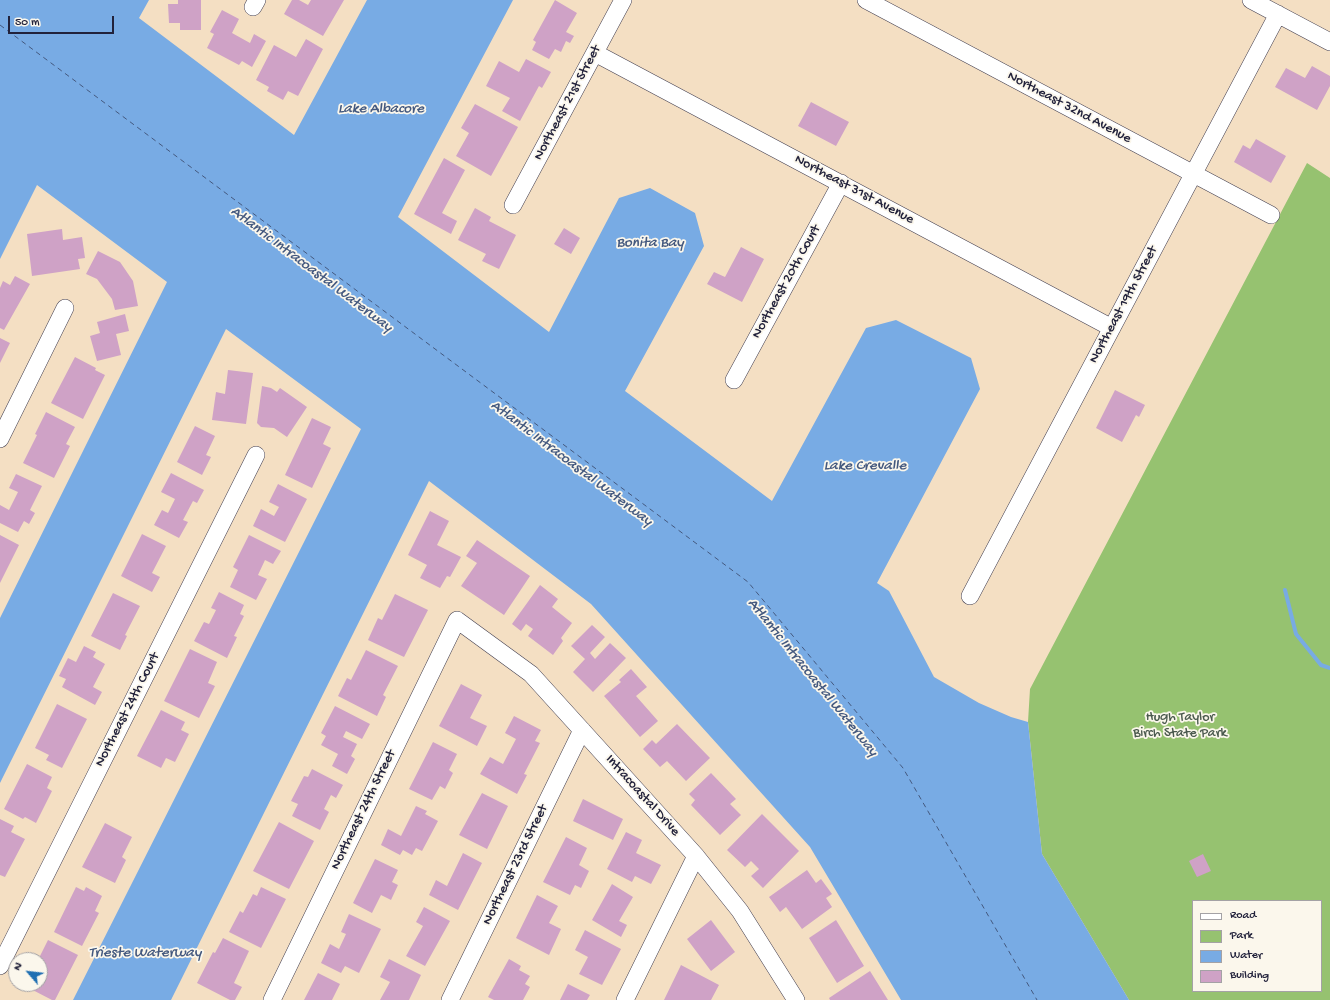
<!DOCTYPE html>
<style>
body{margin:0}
#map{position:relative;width:1330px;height:1000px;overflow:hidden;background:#f4dfc3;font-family:"Gochi Hand",sans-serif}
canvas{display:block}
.legend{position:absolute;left:1192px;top:900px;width:130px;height:92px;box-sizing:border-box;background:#fbf7ec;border:1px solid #a4a2a5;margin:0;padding:5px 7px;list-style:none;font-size:12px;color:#22223b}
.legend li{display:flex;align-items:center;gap:8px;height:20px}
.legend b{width:20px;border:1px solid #a4a2a5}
.north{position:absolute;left:8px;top:952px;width:40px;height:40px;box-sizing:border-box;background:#fbf7ec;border:1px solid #a4a2a5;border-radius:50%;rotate:298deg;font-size:11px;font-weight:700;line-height:16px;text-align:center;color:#22223b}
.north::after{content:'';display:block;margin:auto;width:14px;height:18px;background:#1f6fb2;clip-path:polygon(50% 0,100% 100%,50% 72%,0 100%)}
.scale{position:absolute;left:8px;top:16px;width:106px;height:18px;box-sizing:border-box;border:2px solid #22223b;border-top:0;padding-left:5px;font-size:12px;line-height:14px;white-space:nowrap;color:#22223b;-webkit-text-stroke:3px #fbf7ec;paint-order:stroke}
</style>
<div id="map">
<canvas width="1330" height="1000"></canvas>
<ul class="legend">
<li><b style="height:5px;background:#fff"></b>Road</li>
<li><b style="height:11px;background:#96c270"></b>Park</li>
<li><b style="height:11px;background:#78abe4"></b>Water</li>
<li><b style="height:11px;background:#cfa2c6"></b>Building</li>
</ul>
<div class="north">N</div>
<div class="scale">50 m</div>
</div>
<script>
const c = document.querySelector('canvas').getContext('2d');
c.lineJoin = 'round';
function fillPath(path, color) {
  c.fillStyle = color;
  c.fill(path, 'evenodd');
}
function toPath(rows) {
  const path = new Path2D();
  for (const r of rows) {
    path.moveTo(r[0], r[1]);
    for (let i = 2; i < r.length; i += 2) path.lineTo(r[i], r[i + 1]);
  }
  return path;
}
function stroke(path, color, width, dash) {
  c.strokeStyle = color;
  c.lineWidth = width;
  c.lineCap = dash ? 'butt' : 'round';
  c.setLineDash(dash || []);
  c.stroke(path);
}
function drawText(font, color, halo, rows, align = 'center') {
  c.font = font + ' "Gochi Hand",sans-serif';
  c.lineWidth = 3.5;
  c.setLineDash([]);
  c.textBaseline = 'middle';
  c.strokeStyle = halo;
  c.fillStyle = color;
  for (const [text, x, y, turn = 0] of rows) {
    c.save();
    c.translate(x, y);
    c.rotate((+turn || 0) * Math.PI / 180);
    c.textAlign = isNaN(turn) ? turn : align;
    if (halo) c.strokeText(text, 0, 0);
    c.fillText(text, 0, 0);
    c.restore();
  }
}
fillPath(toPath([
 [1307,163,1330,178,1330,1000,1129,1000,1042,854,1028,722,1030,689],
 [1193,901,1321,901,1321,991,1193,991]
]), '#96c270');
fillPath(toPath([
 [0,0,149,0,139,18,294,135,367,0,513,0,398,217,549,332,619,198,650,188,695,213,704,246,625,391,772,501,866,328,896,320,971,358,980,389,877,583,889,591,934,677,979,703,1011,717,1028,722,1042,854,1129,1000,901,1000,810,847,591,604,429,481,171,1000,73,1000,361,429,226,329,0,783,0,618,167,282,37,185,0,259]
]), '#78abe4');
stroke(toPath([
 [1285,590,1296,634,1321,665,1330,668]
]), '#78abe4', 4);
stroke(toPath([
 [0,25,748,582,903,768,1037,1000]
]), '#44597f', 1, [5, 4]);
fillPath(toPath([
 [178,0,201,0,201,30,180,30,180,23,169,23,168,4,178,4],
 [292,0,299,0,308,5,311,0,344,0,323,36,284,14],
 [555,0,577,13,566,32,574,36,570,43,566,41,561,52,555,49,549,59,532,50,536,42,533,40],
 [222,10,239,19,232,33,250,43,254,34,266,41,252,67,242,61,239,65,207,48,214,34,210,32],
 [306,39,323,49,298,96,288,91,283,100,267,91,269,87,256,80,274,45,296,57],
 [526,59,551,72,542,88,539,86,520,121,502,111,510,98,486,86,499,61,519,72],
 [1312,66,1330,76,1330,86,1317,110,1275,87,1286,68,1305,78],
 [811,102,849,122,836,146,798,126],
 [475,104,518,127,491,176,456,156,469,133,461,128],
 [1256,139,1286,156,1271,183,1234,162,1243,145,1250,149],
 [444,158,465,170,442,213,457,221,451,234,414,214],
 [475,208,491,217,489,221,516,235,499,269,482,261,486,254,458,240],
 [564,228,580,238,571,254,554,244],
 [62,229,63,240,82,237,85,258,78,259,80,269,32,276,27,234],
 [741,247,764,259,742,302,707,284,714,272,725,277],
 [98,251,120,262,133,281,138,306,115,310,112,299,97,279,86,274],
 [15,276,30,284,4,330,0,328,0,288,3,281,10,285],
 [125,314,129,331,116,334,121,355,97,361,90,336,100,333,97,322],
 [0,338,10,343,0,363],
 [75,357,96,368,95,370,105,375,83,419,51,403],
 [228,370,253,373,246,424,212,420,216,392,225,394],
 [262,386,271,388,277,392,280,388,307,407,287,437,274,428,261,427,257,423],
 [1115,390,1145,405,1139,417,1136,415,1122,442,1096,428],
 [46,412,75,427,66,444,70,446,54,478,23,463,37,435,35,434],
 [312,418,331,427,323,444,331,448,312,488,285,475],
 [195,426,215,436,206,455,211,457,202,475,177,462],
 [171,473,204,490,197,503,193,501,183,520,188,522,179,538,154,525,162,510,168,513,175,499,161,492],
 [16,474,42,486,30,510,35,513,29,524,24,521,18,532,0,523,0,505,9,510,18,492,9,488],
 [278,484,307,499,285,542,253,526,261,509,274,516,279,507,269,502],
 [430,511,449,521,437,545,461,557,450,577,447,576,440,588,420,578,427,565,408,555],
 [142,534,166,546,152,573,160,577,152,592,121,576],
 [0,535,19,545,0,583],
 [249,535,281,551,273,564,265,560,258,575,267,579,256,600,230,587,238,570,233,567],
 [477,540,530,576,504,615,461,586,477,563,466,556],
 [540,585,558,599,552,607,572,623,561,638,563,641,553,655,528,636,533,629,526,624,521,631,512,624],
 [219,592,244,605,240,614,244,616,234,636,237,637,227,658,194,641,204,622,209,624,216,610,211,608],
 [113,593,140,606,125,635,127,636,120,650,91,636],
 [395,594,428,610,404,657,368,640,378,618,382,620],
 [592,625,605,637,590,653,595,659,610,643,626,658,593,692,573,672,585,659,571,646],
 [84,646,96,652,93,657,105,664,93,687,102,692,95,705,62,687,66,679,59,676,68,658,76,662],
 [190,649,217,662,208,683,215,686,199,718,164,701],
 [366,650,398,666,383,695,386,697,377,716,338,696,347,678,351,680],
 [631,669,647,687,636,696,658,721,640,737,604,696,621,682,619,680],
 [461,684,482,695,470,718,487,726,477,746,439,726],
 [57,704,87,719,62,768,46,760,49,755,35,748],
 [335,706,370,724,362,739,346,731,343,737,357,744,351,756,355,759,347,774,332,766,338,754,321,745,326,736,321,733],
 [161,710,185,722,181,730,189,734,175,762,166,758,161,768,137,756],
 [514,716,541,730,535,741,540,743,524,774,527,775,517,794,480,774,490,757,503,764,516,739,505,733],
 [677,724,710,758,686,781,667,761,660,767,643,749,652,740,656,744],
 [433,742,457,754,449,770,453,773,445,789,440,786,432,800,409,789],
 [27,764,52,777,47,788,52,791,36,823,25,817,23,819,4,809],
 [312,769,343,785,336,798,331,795,324,809,329,812,320,830,292,816,298,804,291,801,304,776,308,777],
 [711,773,736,799,730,804,741,815,720,835,691,805,695,800,689,794],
 [482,793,508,806,487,849,459,835],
 [583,799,623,819,613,840,573,821],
 [416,806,427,811,425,814,438,821,422,851,416,848,412,855,403,850,400,855,381,845,388,829,401,836],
 [762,814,799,851,763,888,751,876,759,869,751,861,745,867,727,850],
 [0,819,14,826,11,832,25,839,5,877,0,875],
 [279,822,314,841,289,889,253,871],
 [105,823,132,837,122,857,126,860,115,883,82,867],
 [626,832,642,840,636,853,661,865,651,884,635,876,632,882,607,869],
 [566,837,587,848,579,865,589,871,581,888,575,885,570,895,543,882],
 [463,853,482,863,458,910,429,895,436,880,447,886],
 [1203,854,1211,871,1197,877,1189,861],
 [375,859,398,870,392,882,398,885,391,900,381,895,372,913,353,903],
 [807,870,816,883,821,879,832,894,826,898,832,907,802,929,786,907,780,912,769,897],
 [612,884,633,897,619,921,627,925,621,937,592,920],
 [76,887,84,891,86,887,102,896,95,911,99,913,82,946,54,932],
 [261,887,286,899,261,948,229,932,240,911,243,913,253,894,257,896],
 [537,895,558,906,549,923,561,929,549,955,516,938],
 [424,907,450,921,425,966,406,956,423,926,416,922],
 [349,914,381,929,359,973,345,966,341,973,321,963,330,944,339,949,346,934,341,932],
 [711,920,735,952,711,971,687,939],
 [836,920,864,966,837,983,809,938],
 [585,930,621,949,602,985,579,974,588,957,575,950],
 [223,938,249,951,234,983,242,987,235,1000,230,1000,197,983,213,952,215,953],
 [48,940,78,955,55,1000,52,1000,23,985,23,984,40,984,40,960,38,960],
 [389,959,421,975,409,1000,380,1000,390,982,380,977],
 [509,959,521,966,519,970,530,976,525,984,530,987,523,1000,494,1000,488,997],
 [681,965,719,985,711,1000,664,1000],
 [870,971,888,1000,830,1000,829,998],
 [318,973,340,984,332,1000,304,1000],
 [568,984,590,995,587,1000,560,1000]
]), '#cfa2c6');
const minor = toPath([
 [866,0,1271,215],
 [1251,0,1330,42],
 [253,7,257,0],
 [595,53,1112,328],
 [513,205,623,0],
 [734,380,841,183],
 [0,439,65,308],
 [970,596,1278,14],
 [0,966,256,455],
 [272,1000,457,620,531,674,696,856,740,911,796,1000],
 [450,1000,582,730],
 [625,1000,696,856]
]);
stroke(minor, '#423e4f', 18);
stroke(minor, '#fff', 17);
drawText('14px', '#22223b', '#fbf7ec', [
 ["Northeast 21st Street",568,103,-62],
 ["Northeast 32nd Avenue",1069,108,28],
 ["Northeast 31st Avenue",854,190,28],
 ["Northeast 20th Court",787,282,-61],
 ["Northeast 19th Street",1124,305,-62],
 ["Northeast 24th Court",128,710,-63],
 ["Intracoastal Drive",642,796,48],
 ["Northeast 24th Street",364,810,-64],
 ["Northeast 23rd Street",516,865,-64]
]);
drawText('14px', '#4b5a4e', '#fbf7ec', [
 ["Hugh Taylor",1180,718],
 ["Birch State Park",1180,734]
]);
drawText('italic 15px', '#44597f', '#fbf7ec', [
 ["Lake Albacore",381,110],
 ["Bonita Bay",650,244],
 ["Atlantic Intracoastal Waterway",311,270,37],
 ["Atlantic Intracoastal Waterway",571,464,37],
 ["Lake Crevalle",865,467],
 ["Atlantic Intracoastal Waterway",812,678,51],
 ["Trieste Waterway",145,954]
]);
</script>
